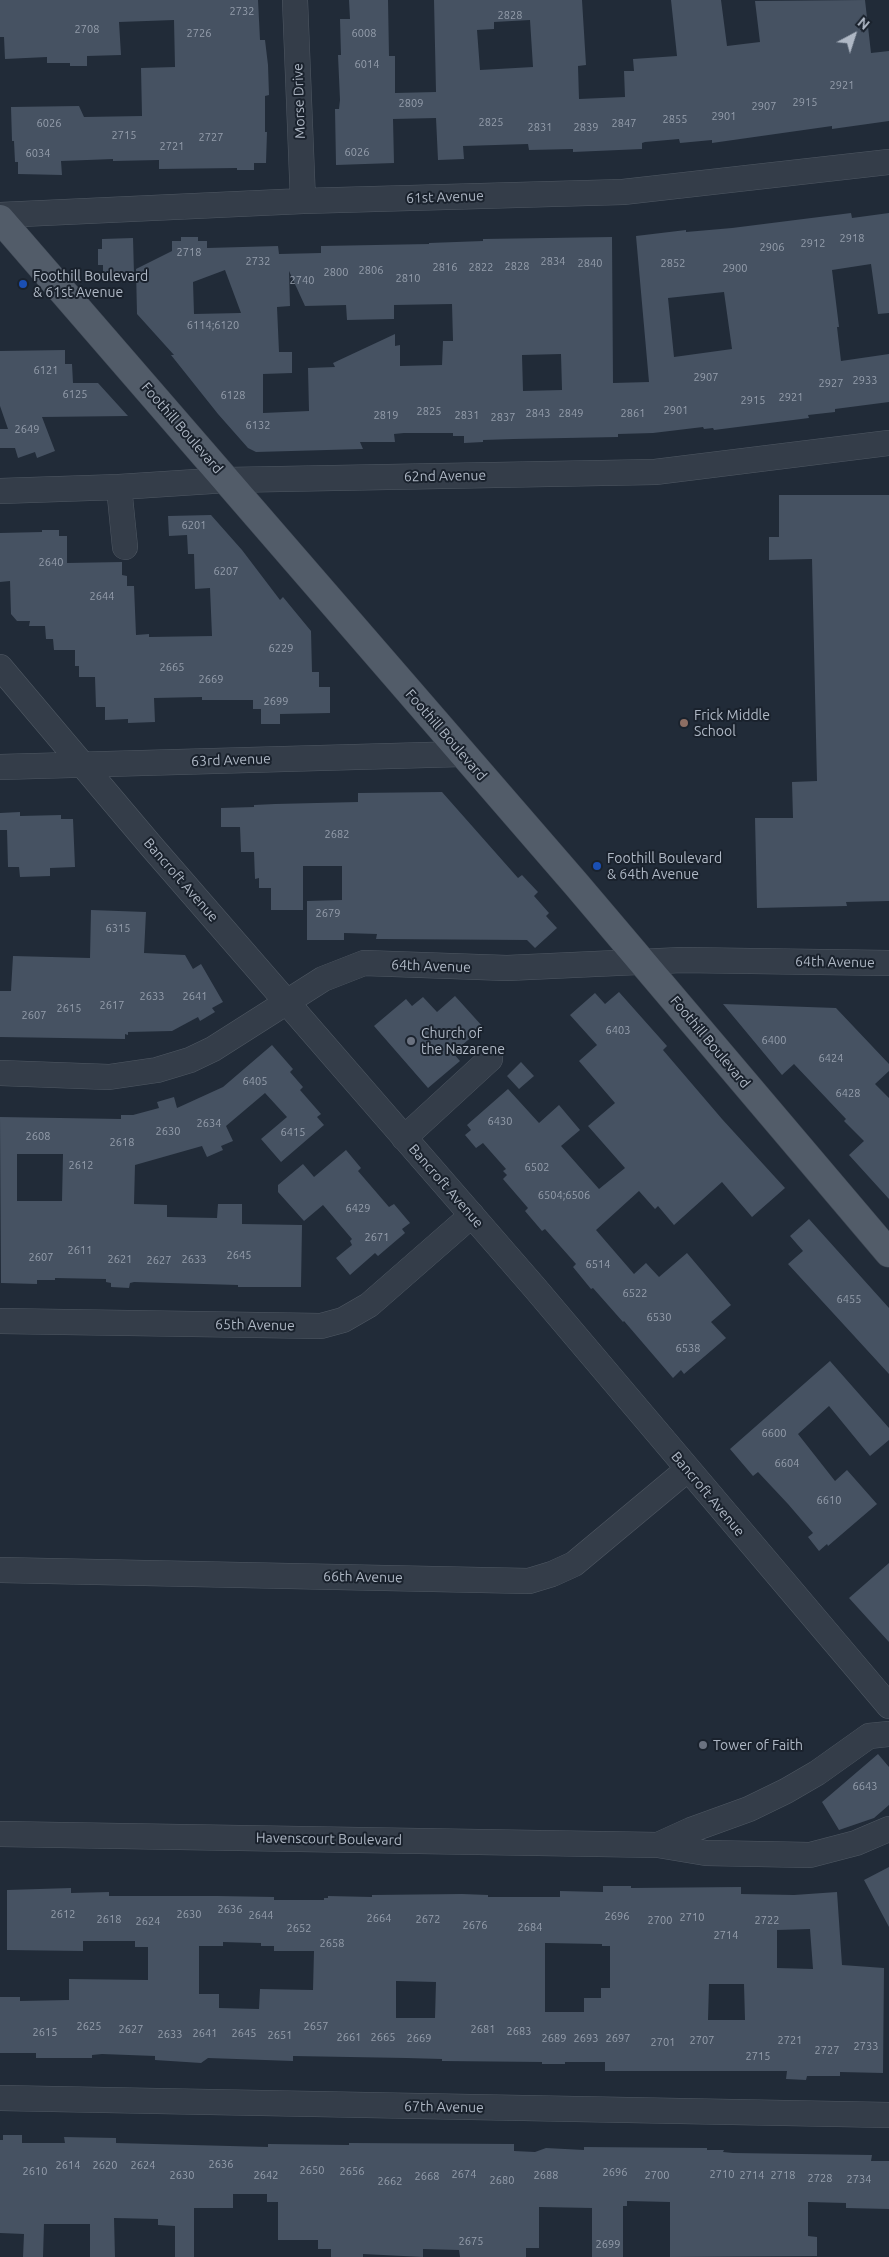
<!DOCTYPE html>
<style>
body{margin:0}
#map{position:relative;width:889px;height:2257px;overflow:hidden;background:#212b38;font-family:Ubuntu,sans-serif}
canvas{display:block}
.north{position:absolute;left:829px;top:10px;width:50px;height:50px;-webkit-text-stroke:4px #1a222d;paint-order:stroke;rotate:40deg;font-size:14px;font-weight:700;line-height:20px;text-align:center;color:#afb8c5}
.north::after{content:'';display:block;margin:auto;width:18px;height:22px;background:#afb8c5;clip-path:polygon(50% 0,100% 100%,50% 72%,0 100%)}
</style>
<div id="map">
<canvas width="889" height="2257"></canvas>
<div class="north">N</div>
</div>
<script>
const c = document.querySelector('canvas').getContext('2d');
c.lineJoin = 'round';
function fillPath(path, color) {
  c.fillStyle = color;
  c.fill(path, 'evenodd');
}
function toPath(rows) {
  const path = new Path2D();
  for (const r of rows) {
    path.moveTo(r[0], r[1]);
    for (let i = 2; i < r.length; i += 2) path.lineTo(r[i], r[i + 1]);
  }
  return path;
}
function stroke(path, color, width, dash) {
  c.strokeStyle = color;
  c.lineWidth = width;
  c.lineCap = dash ? 'butt' : 'round';
  c.setLineDash(dash || []);
  c.stroke(path);
}
function drawText(font, color, halo, rows, align = 'center') {
  c.font = font + ' Ubuntu,sans-serif';
  c.lineWidth = 4;
  c.setLineDash([]);
  c.textBaseline = 'middle';
  c.strokeStyle = halo;
  c.fillStyle = color;
  for (const [text, x, y, turn = 0] of rows) {
    c.save();
    c.translate(x, y);
    c.rotate((+turn || 0) * Math.PI / 180);
    c.textAlign = isNaN(turn) ? turn : align;
    if (halo) c.strokeText(text, 0, 0);
    c.fillText(text, 0, 0);
    c.restore();
  }
}
fillPath(toPath([
 [0,0,258,0,260,40,265,40,268,65,269,95,265,96,265,132,267,132,266,163,254,163,254,170,237,170,237,168,159,169,159,160,113,161,113,159,61,161,62,175,18,174,18,162,15,162,14,141,12,141,11,107,79,106,84,117,142,116,141,68,175,67,174,20,119,22,121,55,87,56,87,66,70,66,70,63,47,63,47,57,5,59,4,37,0,37],
 [349,0,388,0,389,56,395,56,395,93,436,92,434,0,582,0,586,65,578,66,579,99,625,97,624,71,634,71,633,59,677,56,671,0,721,0,727,46,760,42,755,1,865,0,871,53,889,51,889,121,832,129,832,126,712,143,712,140,680,143,679,139,645,142,642,143,642,149,573,152,573,149,529,150,528,144,463,146,464,159,438,160,436,118,393,119,394,163,336,165,335,109,339,109,340,100,338,55,341,55,340,19,350,19],
 [530,20,533,67,480,70,477,30,494,29,494,22],
 [851,213,852,218,889,213,889,313,878,314,871,264,832,270,839,327,837,327,841,361,889,354,889,402,835,409,835,412,808,415,809,418,714,430,713,428,704,429,703,427,653,433,618,434,618,437,514,439,483,440,483,442,464,443,464,436,453,436,453,433,404,433,394,434,395,442,360,442,363,449,256,452,248,448,218,414,171,355,174,355,137,314,136,269,172,251,172,241,181,241,181,237,198,237,198,241,207,241,207,248,278,246,279,254,321,253,321,246,429,244,429,243,483,241,483,239,612,237,613,383,649,382,636,236,686,230,686,232,732,228],
 [225,270,241,313,194,314,193,282],
 [289,271,305,306,346,305,347,320,394,319,394,305,452,304,453,341,443,341,442,365,400,366,400,345,395,346,395,334,333,363,335,367,308,368,309,411,263,413,263,374,292,373,292,352,279,352,277,307,290,306],
 [724,292,732,349,674,357,668,298],
 [561,354,562,390,523,391,522,355],
 [133,238,134,274,103,275,103,265,98,265,98,249,102,249,102,239],
 [65,350,65,364,72,364,73,383,98,383,128,416,42,417,55,451,37,458,35,452,18,458,15,448,0,448,0,429,8,429,0,406,0,351],
 [779,495,889,495,889,901,846,902,847,906,757,908,755,818,793,818,792,782,817,781,812,559,769,560,769,537,779,537],
 [211,515,242,550,280,600,283,597,311,631,312,672,319,672,319,687,330,687,330,713,280,714,280,724,261,724,261,709,253,709,253,700,202,700,202,697,154,698,155,722,128,723,128,719,105,720,105,707,96,707,95,677,79,677,79,666,75,666,75,650,54,650,53,639,46,639,45,626,29,626,30,621,17,621,11,614,10,581,0,582,0,533,42,532,42,530,59,530,59,536,67,536,67,563,122,562,122,575,127,576,127,586,134,586,136,635,149,634,149,637,212,636,210,588,195,589,194,554,188,554,187,535,169,536,168,516],
 [442,792,518,878,522,875,538,892,534,896,549,913,546,916,557,928,535,948,527,940,376,939,377,934,344,933,344,940,307,940,307,901,342,900,342,866,303,866,303,910,271,910,271,888,259,888,259,878,255,879,254,852,241,852,240,827,221,827,221,808,254,807,254,805,275,804,358,802,358,793],
 [20,812,20,816,61,815,61,819,73,819,75,867,50,868,50,876,20,877,19,867,8,867,7,830,0,830,0,813],
 [91,910,146,912,144,953,185,955,193,969,201,964,223,1002,212,1008,215,1012,200,1021,198,1017,172,1031,128,1032,128,1035,125,1034,125,1039,0,1037,0,991,11,991,13,956,90,958],
 [619,992,667,1046,663,1050,722,1119,785,1188,752,1217,722,1182,674,1225,658,1206,655,1209,639,1191,596,1230,634,1274,646,1263,659,1277,687,1253,731,1305,711,1322,726,1338,684,1374,681,1370,673,1378,624,1321,623,1322,593,1288,591,1289,573,1267,576,1264,545,1229,542,1231,525,1211,528,1208,503,1179,507,1175,503,1171,506,1169,483,1143,476,1148,465,1135,471,1130,467,1125,508,1089,539,1123,559,1105,580,1130,561,1146,599,1189,625,1168,588,1126,615,1103,579,1061,597,1045,570,1015,595,993,605,1004],
 [455,996,483,1027,453,1053,460,1061,428,1088,374,1026,406,999,412,1006,423,997,437,1012],
 [723,1004,836,1008,889,1064,889,1071,875,1084,889,1098,889,1199,849,1155,864,1141,844,1121,846,1119,794,1064,782,1075],
 [272,1045,293,1069,290,1072,303,1087,300,1090,321,1114,317,1117,324,1125,281,1162,261,1139,287,1117,265,1093,226,1126,233,1141,221,1146,223,1150,207,1157,202,1146,135,1165,134,1204,167,1205,167,1217,217,1218,218,1204,242,1204,242,1224,302,1225,301,1287,238,1287,238,1285,134,1282,130,1283,129,1288,111,1287,111,1283,106,1282,106,1279,55,1278,55,1280,37,1280,37,1284,1,1283,0,1117,121,1119,121,1115,133,1115,159,1108,157,1102,174,1097,177,1108,223,1087],
 [17,1154,63,1154,62,1201,17,1201],
 [521,1062,534,1076,519,1089,507,1076],
 [346,1150,361,1168,358,1171,389,1207,394,1204,410,1223,402,1229,405,1233,378,1256,375,1253,350,1275,336,1258,352,1245,350,1241,352,1239,323,1205,304,1221,278,1192,278,1185,303,1164,314,1177],
 [809,1219,889,1308,889,1374,788,1264,803,1251,790,1236],
 [830,1361,889,1428,889,1440,870,1456,829,1406,798,1434,835,1481,847,1470,877,1504,828,1546,827,1544,819,1551,808,1537,813,1533,788,1504,758,1472,753,1476,730,1449],
 [889,1563,889,1642,849,1598],
 [878,1754,889,1767,889,1805,874,1818,839,1830,822,1802],
 [889,1867,889,1927,864,1880],
 [603,1886,631,1886,631,1888,741,1887,741,1894,794,1895,837,1892,842,1965,884,1968,883,2073,840,2072,840,2076,807,2076,806,2080,786,2079,787,2071,605,2071,605,2062,565,2062,565,2064,542,2064,542,2062,442,2061,442,2059,406,2058,293,2056,293,2061,208,2058,201,2063,155,2060,155,2056,102,2054,92,2055,92,2058,36,2058,36,2053,0,2053,0,1997,20,1997,20,2001,69,2000,69,1979,148,1980,148,1947,135,1947,135,1941,83,1941,83,1951,7,1950,7,1890,71,1888,71,1893,109,1892,109,1896,218,1896,274,1897,274,1900,324,1900,324,1898,328,1898,328,1896,372,1897,372,1895,462,1894,488,1895,488,1897,560,1897,560,1891,603,1892],
 [810,1929,813,1969,777,1968,777,1930],
 [223,1942,261,1943,261,1946,274,1946,274,1951,314,1951,313,1990,260,1989,259,2009,219,2008,219,1994,199,1994,199,1946,223,1946],
 [545,1943,602,1944,602,1946,610,1946,610,1988,601,1988,601,1998,584,1998,584,2012,545,2012],
 [396,1981,436,1982,435,2018,396,2018],
 [709,1984,744,1984,745,2020,708,2020],
 [3,2135,22,2135,22,2143,65,2143,64,2137,116,2138,116,2143,268,2147,268,2144,349,2145,349,2143,514,2144,514,2151,535,2152,546,2148,584,2150,584,2147,707,2148,707,2150,724,2150,723,2152,733,2153,872,2155,871,2161,889,2161,889,2209,846,2208,846,2203,808,2202,808,2236,817,2237,817,2256,670,2257,670,2202,627,2201,627,2206,623,2206,623,2257,592,2257,592,2208,539,2207,539,2248,526,2248,526,2257,460,2257,459,2250,423,2249,423,2257,363,2254,363,2257,331,2257,331,2249,318,2249,318,2240,278,2240,278,2202,267,2202,267,2194,233,2194,233,2208,194,2208,194,2257,175,2257,175,2226,158,2225,158,2219,114,2218,115,2257,90,2257,90,2224,44,2224,43,2257,23,2257,24,2234,0,2233,0,2140,3,2140]
]), '#465262');
const minor = toPath([
 [295,0,303,201],
 [0,215,303,201,623,192,889,162],
 [119,487,125,547],
 [0,491,119,487,227,480,655,472,889,443],
 [0,667,152,847,535,1288,889,1706],
 [0,767,462,754],
 [0,1073,109,1077,157,1070,190,1060,213,1049,323,979,364,963,507,968,682,960,889,963],
 [404,1138,490,1059],
 [0,1321,321,1326,343,1320,369,1305,472,1215],
 [0,1570,529,1581,552,1574,574,1564,688,1469],
 [0,1834,658,1845,706,1853,810,1855,856,1843,889,1829],
 [658,1845,691,1830,749,1809,786,1791,817,1773,869,1736,889,1734],
 [0,2098,889,2115]
]);
const major = toPath([
 [0,219,576,884,889,1253]
]);
stroke(minor, '#4f5863', 26);
stroke(major, '#3d4652', 29);
stroke(minor, '#343d49', 25);
stroke(major, '#525c69', 28);
for (const [x, y, r, color] of [
 [23,284,5,"#1a4fb4"],
 [684,723,5,"#8d6e63"],
 [597,866,5,"#1a4fb4"],
 [411,1041,5,"#6b7280"],
 [703,1745,5,"#6b7280"]
]) {
  const dot = new Path2D();
  dot.arc(x, y, r, 0, 2 * Math.PI);
  c.fillStyle = color;
  c.fill(dot);
  stroke(dot, '#1a222d', 2);
}
drawText('11px', '#959eac', null, [
 ["2732",242,11],
 ["2828",510,15],
 ["2708",87,29],
 ["2726",199,33],
 ["6008",364,33],
 ["6014",367,64],
 ["2921",842,85],
 ["2915",805,102],
 ["2809",411,103],
 ["2907",764,106],
 ["2901",724,116],
 ["2855",675,119],
 ["2825",491,122],
 ["6026",49,123],
 ["2847",624,123],
 ["2831",540,127],
 ["2839",586,127],
 ["2715",124,135],
 ["2727",211,137],
 ["2721",172,146],
 ["6026",357,152],
 ["6034",38,153],
 ["2918",852,238],
 ["2912",813,243],
 ["2906",772,247],
 ["2718",189,252],
 ["2732",258,261],
 ["2834",553,261],
 ["2840",590,263],
 ["2852",673,263],
 ["2828",517,266],
 ["2816",445,267],
 ["2822",481,267],
 ["2900",735,268],
 ["2806",371,270],
 ["2800",336,272],
 ["2810",408,278],
 ["2740",302,280],
 ["6114;6120",213,325],
 ["6121",46,370],
 ["2907",706,377],
 ["2933",865,380],
 ["2927",831,383],
 ["6125",75,394],
 ["6128",233,395],
 ["2921",791,397],
 ["2915",753,400],
 ["2901",676,410],
 ["2825",429,411],
 ["2843",538,413],
 ["2849",571,413],
 ["2861",633,413],
 ["2819",386,415],
 ["2831",467,415],
 ["2837",503,417],
 ["6132",258,425],
 ["2649",27,429],
 ["6201",194,525],
 ["2640",51,562],
 ["6207",226,571],
 ["2644",102,596],
 ["6229",281,648],
 ["2665",172,667],
 ["2669",211,679],
 ["2699",276,701],
 ["2682",337,834],
 ["2679",328,913],
 ["6315",118,928],
 ["2633",152,996],
 ["2641",195,996],
 ["2617",112,1005],
 ["2615",69,1008],
 ["2607",34,1015],
 ["6403",618,1030],
 ["6400",774,1040],
 ["6424",831,1058],
 ["6405",255,1081],
 ["6428",848,1093],
 ["6430",500,1121],
 ["2634",209,1123],
 ["2630",168,1131],
 ["6415",293,1132],
 ["2608",38,1136],
 ["2618",122,1142],
 ["2612",81,1165],
 ["6502",537,1167],
 ["6504;6506",564,1195],
 ["6429",358,1208],
 ["2671",377,1237],
 ["2611",80,1250],
 ["2645",239,1255],
 ["2607",41,1257],
 ["2621",120,1259],
 ["2633",194,1259],
 ["2627",159,1260],
 ["6514",598,1264],
 ["6522",635,1293],
 ["6455",849,1299],
 ["6530",659,1317],
 ["6538",688,1348],
 ["6600",774,1433],
 ["6604",787,1463],
 ["6610",829,1500],
 ["6643",865,1786],
 ["2636",230,1909],
 ["2612",63,1914],
 ["2630",189,1914],
 ["2644",261,1915],
 ["2696",617,1916],
 ["2710",692,1917],
 ["2664",379,1918],
 ["2618",109,1919],
 ["2672",428,1919],
 ["2700",660,1920],
 ["2722",767,1920],
 ["2624",148,1921],
 ["2676",475,1925],
 ["2684",530,1927],
 ["2652",299,1928],
 ["2714",726,1935],
 ["2658",332,1943],
 ["2625",89,2026],
 ["2657",316,2026],
 ["2627",131,2029],
 ["2681",483,2029],
 ["2683",519,2031],
 ["2615",45,2032],
 ["2641",205,2033],
 ["2645",244,2033],
 ["2633",170,2034],
 ["2651",280,2035],
 ["2661",349,2037],
 ["2665",383,2037],
 ["2669",419,2038],
 ["2689",554,2038],
 ["2693",586,2038],
 ["2697",618,2038],
 ["2707",702,2040],
 ["2721",790,2040],
 ["2701",663,2042],
 ["2733",866,2046],
 ["2727",827,2050],
 ["2715",758,2056],
 ["2636",221,2164],
 ["2614",68,2165],
 ["2620",105,2165],
 ["2624",143,2165],
 ["2650",312,2170],
 ["2610",35,2171],
 ["2656",352,2171],
 ["2696",615,2172],
 ["2674",464,2174],
 ["2710",722,2174],
 ["2630",182,2175],
 ["2642",266,2175],
 ["2688",546,2175],
 ["2700",657,2175],
 ["2714",752,2175],
 ["2718",783,2175],
 ["2668",427,2176],
 ["2728",820,2178],
 ["2734",859,2179],
 ["2680",502,2180],
 ["2662",390,2181],
 ["2675",471,2241],
 ["2699",608,2244]
]);
drawText('14px', '#afb8c5', '#1a222d', [
 ["Morse Drive",299,101,-92],
 ["61st Avenue",445,197,-2],
 ["Foothill Boulevard",182,428,49],
 ["62nd Avenue",445,476,-1],
 ["Foothill Boulevard",446,735,49],
 ["63rd Avenue",231,760,-2],
 ["Bancroft Avenue",181,880,49],
 ["64th Avenue",835,962,1],
 ["64th Avenue",431,966,2],
 ["Foothill Boulevard",710,1042,50],
 ["Bancroft Avenue",446,1186,49],
 ["65th Avenue",255,1325,1],
 ["Bancroft Avenue",708,1494,50],
 ["66th Avenue",363,1577,1],
 ["Havenscourt Boulevard",329,1839,1],
 ["67th Avenue",444,2107,1]
]);
drawText('14px', '#afb8c5', '#1a222d', [
 ["Foothill Boulevard",33,276],
 ["& 61st Avenue",33,292],
 ["Frick Middle",694,715],
 ["School",694,731],
 ["Foothill Boulevard",607,858],
 ["& 64th Avenue",607,874],
 ["Church of",421,1033],
 ["the Nazarene",421,1049],
 ["Tower of Faith",713,1745]
], 'left');
</script>
